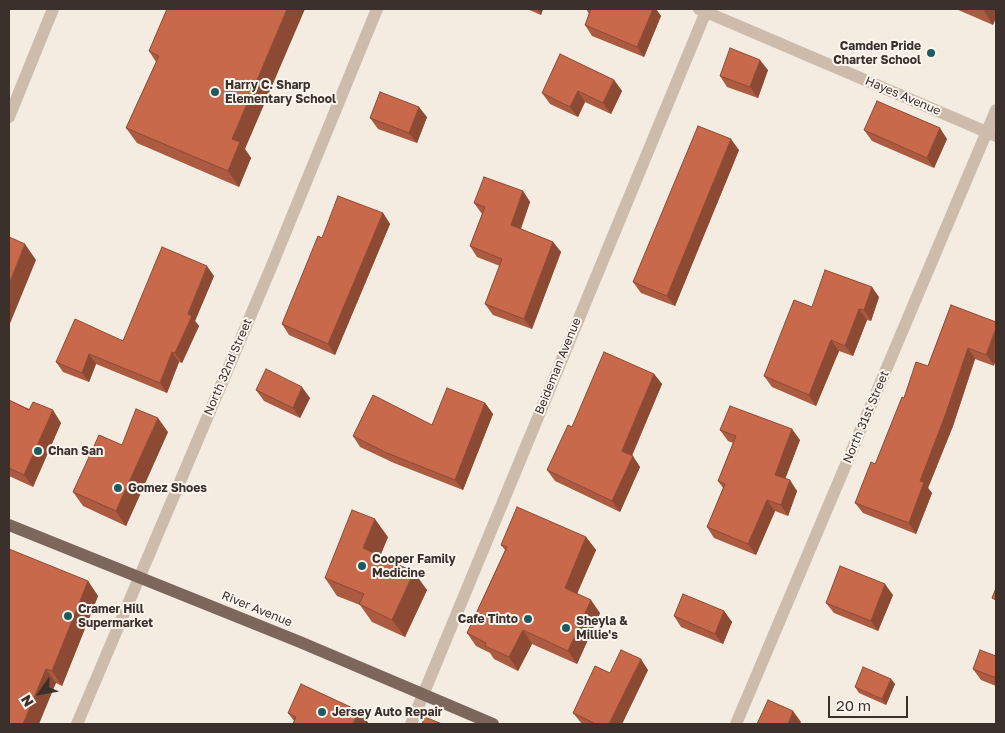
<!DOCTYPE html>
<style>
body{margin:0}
#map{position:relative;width:1005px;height:733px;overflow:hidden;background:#f4ebe1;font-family:"Golos Text",sans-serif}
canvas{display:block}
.frame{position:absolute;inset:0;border:10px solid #3b302b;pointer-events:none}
.north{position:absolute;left:15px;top:668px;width:50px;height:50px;-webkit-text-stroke:4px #fbf5ee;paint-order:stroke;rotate:238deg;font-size:14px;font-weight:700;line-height:20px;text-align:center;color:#3b302b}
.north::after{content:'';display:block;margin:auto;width:18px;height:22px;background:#3b302b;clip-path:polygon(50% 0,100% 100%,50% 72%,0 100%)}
.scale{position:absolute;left:828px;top:696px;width:80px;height:22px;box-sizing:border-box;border:2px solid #3b302b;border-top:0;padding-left:6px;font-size:15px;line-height:18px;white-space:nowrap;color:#3b302b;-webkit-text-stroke:4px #fbf5ee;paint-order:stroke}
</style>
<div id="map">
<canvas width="1005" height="733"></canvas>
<div class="frame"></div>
<div class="north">N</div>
<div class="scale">20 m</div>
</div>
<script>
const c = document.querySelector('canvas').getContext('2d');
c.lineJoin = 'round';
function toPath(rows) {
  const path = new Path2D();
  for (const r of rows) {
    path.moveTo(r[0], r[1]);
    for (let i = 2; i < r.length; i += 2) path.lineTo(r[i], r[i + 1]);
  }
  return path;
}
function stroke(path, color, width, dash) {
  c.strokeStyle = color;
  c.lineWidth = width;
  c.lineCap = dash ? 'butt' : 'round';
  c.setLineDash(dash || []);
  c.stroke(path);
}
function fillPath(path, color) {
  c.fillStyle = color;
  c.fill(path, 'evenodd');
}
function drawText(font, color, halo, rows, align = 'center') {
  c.font = font + ' "Golos Text",sans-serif';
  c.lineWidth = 4;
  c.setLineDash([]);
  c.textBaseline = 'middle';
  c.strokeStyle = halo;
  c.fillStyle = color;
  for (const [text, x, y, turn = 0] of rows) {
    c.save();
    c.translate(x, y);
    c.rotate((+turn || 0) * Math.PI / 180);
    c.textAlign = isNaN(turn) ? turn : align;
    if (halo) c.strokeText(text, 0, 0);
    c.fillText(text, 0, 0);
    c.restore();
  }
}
stroke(toPath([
 [699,9,996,136],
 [9,117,53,9],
 [77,724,270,270,377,9],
 [411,724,707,9],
 [736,724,996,110]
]), '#cdbbac', 12);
stroke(toPath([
 [9,525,300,642,493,724]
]), '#7d675c', 12);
fillPath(toPath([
 [167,9,245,149,251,158,239,187,137,143,126,128,156,62,149,51],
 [527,9,543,9,541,15],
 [586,9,656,9,661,16,644,57,592,36,585,25,589,14],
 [956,9,996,9,993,25],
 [768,70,758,98,727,87,720,76],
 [614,80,622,91,611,114,585,102,578,117,550,104,542,93],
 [427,117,417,143,378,129,370,118],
 [864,130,947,139,934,168,872,141],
 [739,150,675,306,641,293,633,282],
 [523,191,530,202,521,229,553,242,561,252,532,329,493,315,485,304,500,266,477,257,470,246,482,214,474,203],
 [383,213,390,224,335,355,289,335,282,324],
 [214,276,195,321,199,326,182,363,179,362,167,393,96,364,89,382,63,372,56,362,123,341],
 [879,297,871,321,867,320,853,356,839,351,816,406,772,387,764,376,812,307],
 [951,305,994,366,975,359,953,426,928,488,932,493,916,534,863,513,855,503,876,462,904,398,928,366],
 [654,374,662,384,632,456,640,467,620,512,555,481,547,470,572,427],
 [256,390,310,398,300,418,264,401],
 [9,400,61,423,33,487,9,476],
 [485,403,493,414,463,490,394,463,360,447,353,436,432,425],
 [720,430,800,440,785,478,797,491,788,516,775,511,756,555,714,538,707,527,723,488,718,481,733,443,728,441],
 [168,432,126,526,83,506,73,492,122,445],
 [388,537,380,556,427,590,405,637,372,622,360,605,337,596,325,578],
 [586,537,596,550,577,593,600,613,577,664,532,644,518,671,494,659,490,653,476,646,467,633,505,550,501,545],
 [88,581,98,596,62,686,56,683,9,724],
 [893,595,878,631,834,613,826,603],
 [724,611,732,622,723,644,681,627,674,616],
 [996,656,996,686,981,680,973,669],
 [648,670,622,724,582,724,573,713,610,673],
 [891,679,895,684,886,705,859,693,855,687],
 [359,711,369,724,293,724,294,721,288,713]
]), '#ac5a40');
fillPath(toPath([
 [287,9,305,9,245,149,251,158,239,187,228,171,232,139],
 [537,9,543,9,541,15],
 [653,9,656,9,661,16,644,57,637,47],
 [983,9,996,9,996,18,993,25],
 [760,60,768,70,758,98,750,87],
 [614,80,622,91,611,114,603,103],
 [578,91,585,102,578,117,570,107],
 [419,107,427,117,417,143,409,133],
 [940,128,947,139,934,168,927,158],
 [731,139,739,150,675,306,667,296],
 [523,191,530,202,518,236,511,225],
 [383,213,390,224,335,355,328,344],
 [553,242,561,252,532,329,524,319],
 [25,244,36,260,9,326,9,284],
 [207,266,214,276,195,321,199,326,182,363,175,353,188,314],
 [872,287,879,297,871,321,864,310],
 [859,309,867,320,853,356,845,346],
 [996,328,996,359,994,366,986,355],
 [831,340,839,351,816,406,809,395],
 [968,348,975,359,953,426,928,488,932,493,916,534,909,523,920,481],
 [172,352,179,362,167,393,160,383],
 [89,354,96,364,89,382,82,373],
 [654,374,662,384,629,462,622,451],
 [302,387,310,398,300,418,293,408],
 [485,403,493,414,463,490,455,480],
 [53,410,61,423,33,487,24,475],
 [158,418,168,432,126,526,116,511],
 [792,429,800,440,783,485,775,475],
 [633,456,640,467,620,512,612,501],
 [790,480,797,491,788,516,781,505],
 [767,500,775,511,756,555,748,544],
 [375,519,388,537,376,566,363,548],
 [586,537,596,550,574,601,565,588],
 [414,572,427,590,405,637,392,620],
 [88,581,98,596,62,686,52,671],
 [885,584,893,595,878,631,871,621],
 [591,600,600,613,577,664,568,651],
 [724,611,732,622,723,644,715,634],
 [523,630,532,644,518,671,509,657],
 [641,659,648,670,622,724,609,724],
 [46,669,56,683,39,724,23,724],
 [891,679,895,684,886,705,882,699],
 [359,711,369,724,353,724],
 [793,711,801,722,800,724,788,724]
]), '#8c4a34');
const building = toPath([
 [167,9,287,9,232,139,240,142,228,171,126,128,159,56,149,51,167,9],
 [591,9,653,9,637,47,585,25,591,9],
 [730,48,760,60,750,87,720,76,730,48],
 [560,54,614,80,603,103,578,91,570,107,542,93,560,54],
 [380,92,419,107,409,133,370,118,380,92],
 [877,101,940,128,927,158,864,130,877,101],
 [698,126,731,139,667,296,633,282,698,126],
 [484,177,523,191,511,225,553,242,524,319,485,304,502,259,470,246,485,207,474,203,484,177],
 [338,196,383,213,328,344,282,324,318,236,322,238,338,196],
 [9,237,25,244,9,284,9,237],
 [162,247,207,266,188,314,192,316,175,353,172,352,160,383,89,354,82,373,56,362,75,319,123,341,162,247],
 [825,270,872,287,864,310,859,309,845,346,831,340,809,395,764,376,794,300,812,307,825,270],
 [951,305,996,322,996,328,986,355,968,348,945,416,920,481,924,482,909,523,855,503,871,462,875,464,876,462,902,397,904,398,916,362,928,366,951,305],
 [604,352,654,374,622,451,633,456,612,501,547,470,568,425,572,427,604,352],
 [266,369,302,387,293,408,256,390,266,369],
 [447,388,485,403,455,480,387,453,353,436,373,395,432,425,447,388],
 [9,400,29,410,33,402,53,410,24,475,9,468,9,400],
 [730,406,792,429,775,475,790,480,781,505,767,500,748,544,707,527,725,484,718,481,736,436,720,430,730,406],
 [136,409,158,418,116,511,73,492,99,435,122,445,136,409],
 [517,507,586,537,565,588,591,600,568,651,523,630,509,657,485,646,486,643,467,633,507,547,501,545,517,507],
 [352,510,375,519,363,548,414,572,392,620,359,604,364,594,325,578,352,510],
 [9,549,88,581,52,671,46,669,23,724,9,724,9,549],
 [840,566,885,584,871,621,826,603,840,566],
 [996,588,996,600,992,598,996,588],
 [683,594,724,611,715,634,674,616,683,594],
 [621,650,641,659,609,724,596,724,573,713,595,666,610,673,621,650],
 [980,650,996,656,996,678,973,669,980,650],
 [863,667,891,679,882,699,855,687,863,667],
 [301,684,359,711,353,724,293,724,296,717,288,713,301,684],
 [768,700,793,711,788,724,757,724,768,700],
 [425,717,442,724,422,724,425,717]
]);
fillPath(building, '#c8694b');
stroke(building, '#8c4a34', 1);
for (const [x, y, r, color] of [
 [931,53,5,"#1f5a5e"],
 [215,92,5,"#1f5a5e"],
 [38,451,5,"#1f5a5e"],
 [118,488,5,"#1f5a5e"],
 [362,566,5,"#1f5a5e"],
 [68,616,5,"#1f5a5e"],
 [528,619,5,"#1f5a5e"],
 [566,628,5,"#1f5a5e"],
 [322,712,5,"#1f5a5e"]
]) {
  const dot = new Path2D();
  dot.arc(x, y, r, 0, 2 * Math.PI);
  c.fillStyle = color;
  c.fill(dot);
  stroke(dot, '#fbf5ee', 2);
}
drawText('bold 12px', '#3b302b', '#fbf5ee', [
 ["Camden Pride",921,46,"right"],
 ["Charter School",921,60,"right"],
 ["Harry C. Sharp",225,85],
 ["Elementary School",225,99],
 ["Chan San",48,451],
 ["Gomez Shoes",128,488],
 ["Cooper Family",372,559],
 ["Medicine",372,573],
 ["Cramer Hill",78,609],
 ["Supermarket",78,623],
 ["Cafe Tinto",518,619,"right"],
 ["Sheyla &",576,621],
 ["Millie's",576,635],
 ["Jersey Auto Repair",332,712]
], 'left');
drawText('12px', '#3b302b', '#fbf5ee', [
 ["Hayes Avenue",903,96,23],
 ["Beideman Avenue",558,366,-68],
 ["North 32nd Street",228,367,-67],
 ["North 31st Street",866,417,-67],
 ["River Avenue",257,609,22]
]);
</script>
